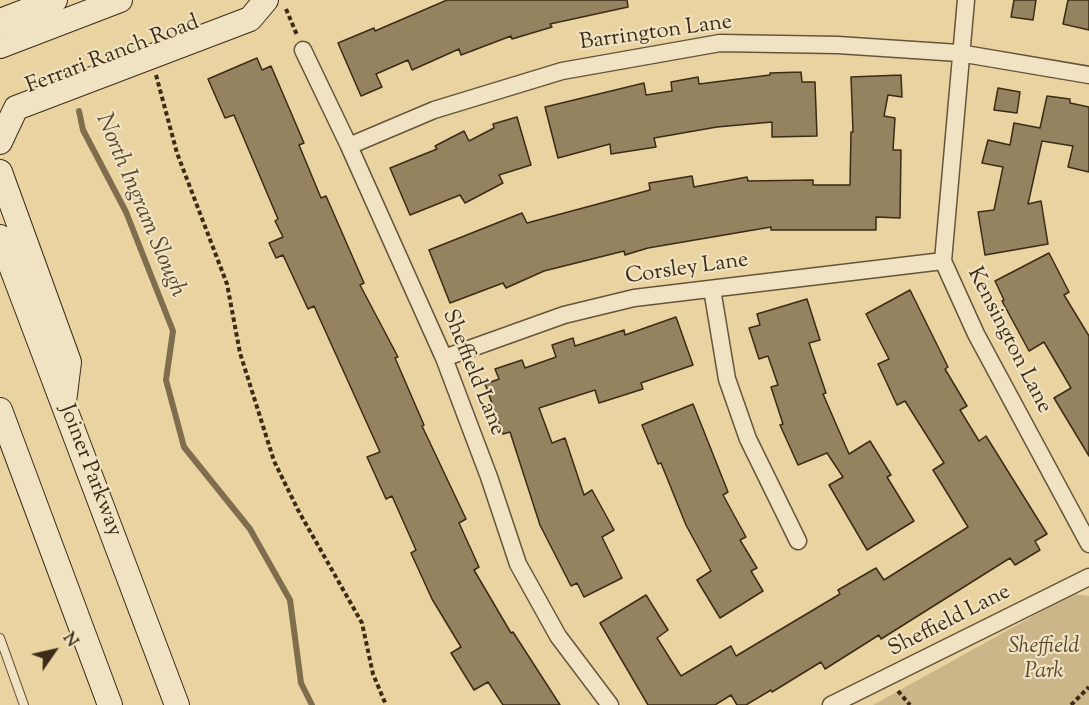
<!DOCTYPE html>
<style>
body{margin:0}
#map{position:relative;width:1089px;height:705px;overflow:hidden;background:#e8d3a1;font-family:"Sorts Mill Goudy",serif}
canvas{display:block}
.north{position:absolute;left:24px;top:621px;width:60px;height:60px;-webkit-text-stroke:4px #f0e2c2;paint-order:stroke;rotate:56deg;font-size:16px;font-weight:700;line-height:24px;text-align:center;color:#3b2b17}
.north::after{content:'';display:block;margin:auto;width:21px;height:27px;background:#3b2b17;clip-path:polygon(50% 0,100% 100%,50% 72%,0 100%)}
</style>
<div id="map">
<canvas width="1089" height="705"></canvas>
<div class="north">N</div>
</div>
<script>
const c = document.querySelector('canvas').getContext('2d');
c.lineJoin = 'round';
function fillPath(path, color) {
  c.fillStyle = color;
  c.fill(path, 'evenodd');
}
function toPath(rows) {
  const path = new Path2D();
  for (const r of rows) {
    path.moveTo(r[0], r[1]);
    for (let i = 2; i < r.length; i += 2) path.lineTo(r[i], r[i + 1]);
  }
  return path;
}
function stroke(path, color, width, dash) {
  c.strokeStyle = color;
  c.lineWidth = width;
  c.lineCap = dash ? 'butt' : 'round';
  c.setLineDash(dash || []);
  c.stroke(path);
}
function drawText(font, color, halo, rows, align = 'center') {
  c.font = font + ' "Sorts Mill Goudy",serif';
  c.lineWidth = 4.5;
  c.setLineDash([]);
  c.textBaseline = 'middle';
  c.strokeStyle = halo;
  c.fillStyle = color;
  for (const [text, x, y, turn = 0] of rows) {
    c.save();
    c.translate(x, y);
    c.rotate((+turn || 0) * Math.PI / 180);
    c.textAlign = isNaN(turn) ? turn : align;
    if (halo) c.strokeText(text, 0, 0);
    c.fillText(text, 0, 0);
    c.restore();
  }
}
fillPath(toPath([
 [1073,594,1089,596,1089,705,873,705]
]), '#cbb68a');
stroke(toPath([
 [79,111,83,130,126,212,173,331,166,380,184,447,250,529,290,600,301,683,312,705]
]), '#7f6e4e', 6);
const building = toPath([
 [447,0,627,0,628,7,550,24,552,27,512,39,511,36,461,55,459,49,412,70,408,60,376,74,382,87,361,96,338,43,374,28,375,31,447,0],
 [1014,0,1036,0,1033,20,1011,17,1014,0],
 [1068,0,1089,0,1089,30,1063,24,1068,0],
 [257,58,262,70,271,66,304,143,299,145,321,198,326,196,364,283,360,285,398,357,395,358,424,425,422,426,466,519,459,523,479,567,474,570,511,633,513,632,560,705,503,705,488,682,474,690,451,653,461,647,432,599,411,553,416,550,392,496,386,499,367,457,380,452,314,306,308,309,283,255,276,258,269,243,283,237,275,221,278,219,234,115,225,118,208,79,257,58],
 [801,72,802,82,815,82,817,136,772,137,772,122,717,127,654,138,656,147,611,154,610,144,558,158,545,107,644,83,646,95,672,91,671,82,698,77,699,84,770,75,770,73,801,72],
 [901,75,902,97,888,95,884,116,895,118,893,150,901,150,900,218,876,217,876,230,771,230,771,227,648,248,625,255,624,251,544,271,506,288,503,283,450,303,429,250,522,213,527,223,650,190,649,183,692,176,694,187,747,177,748,181,813,180,813,185,850,185,851,132,853,132,851,77,901,75],
 [998,88,1020,92,1017,113,994,110,998,88],
 [1047,96,1070,99,1070,103,1089,107,1089,172,1068,167,1073,146,1042,141,1028,204,1041,201,1048,244,985,255,978,212,994,210,1003,167,982,163,988,140,1010,145,1014,123,1040,128,1047,96],
 [517,117,531,165,499,175,503,183,465,203,460,195,410,215,390,168,437,149,435,146,464,131,469,141,494,128,493,124,517,117],
 [1049,253,1069,292,1064,295,1089,336,1089,456,1054,398,1071,388,1044,342,1029,351,1002,301,1004,300,995,281,1049,253],
 [910,290,948,367,945,369,967,406,960,410,979,441,986,436,1047,534,1035,541,1040,550,1015,565,1010,558,881,639,879,635,825,669,821,662,772,692,771,690,746,705,737,705,731,695,715,705,648,705,600,623,646,595,668,630,657,638,681,676,731,646,736,656,840,594,838,590,876,568,884,580,968,527,933,470,944,463,905,401,897,405,878,364,889,359,866,314,910,290],
 [807,299,820,340,809,343,826,393,823,394,849,454,870,441,891,475,887,477,914,521,867,550,829,485,843,477,827,453,798,465,780,425,783,424,771,387,778,385,768,356,759,359,749,328,760,325,757,314,807,299],
 [676,317,693,365,641,383,643,389,599,403,595,390,539,408,552,443,565,438,584,495,592,490,614,530,602,537,622,578,584,597,577,583,571,586,540,525,510,432,503,434,485,384,499,379,495,369,522,360,525,368,556,357,552,345,573,338,575,346,624,330,625,335,676,317],
 [693,404,728,492,723,495,746,537,740,540,757,568,751,571,763,591,720,618,697,580,711,571,686,525,661,463,658,464,642,425,693,404]
]);
fillPath(building, '#95825f');
stroke(building, '#3b2b17', 1.5);
const service = toPath([
 [0,638,24,705]
]);
const minor = toPath([
 [966,0,943,261,976,334,1089,544],
 [303,50,349,146,444,358,489,477,518,564,558,636,610,705],
 [349,146,434,110,562,71,720,43,838,45,959,53,1089,75],
 [712,289,727,379,748,439,798,541],
 [444,358,564,315,634,298,943,261],
 [831,705,1089,577]
]);
const secondary = toPath([
 [0,21,55,0],
 [0,46,120,0],
 [0,142,16,108,250,19,266,0],
 [0,172,69,362,64,402],
 [0,237,177,705],
 [0,410,110,705]
]);
stroke(service, '#66553a', 10);
stroke(minor, '#66553a', 19);
stroke(secondary, '#3b2b17', 26);
stroke(toPath([
 [286,9,297,35],
 [156,75,177,153,227,284,240,353,274,461,298,510,362,623,373,674,386,705],
 [898,691,910,705],
 [1071,705,1089,687]
]), '#3b2b17', 4, [4.5, 3]);
stroke(service, '#f0e2c2', 8);
stroke(minor, '#f0e2c2', 16);
stroke(secondary, '#f0e2c2', 24);
drawText('22px', '#3b2b17', '#f0e2c2', [
 ["Barrington Lane",656,34,-8],
 ["Ferrari Ranch Road",113,56,-21],
 ["Corsley Lane",687,270,-8],
 ["Kensington Lane",1008,341,63],
 ["Sheffield Lane",472,373,68],
 ["Joiner Parkway",89,471,69],
 ["Sheffield Lane",950,622,-27]
]);
drawText('italic 22px', '#58472e', '#f0e2c2', [
 ["Sheffield",1044,648],
 ["Park",1044,673]
]);
drawText('italic 24px', '#58472e', '#f0e2c2', [
 ["North Ingram Slough",139,206,67]
]);
</script>
